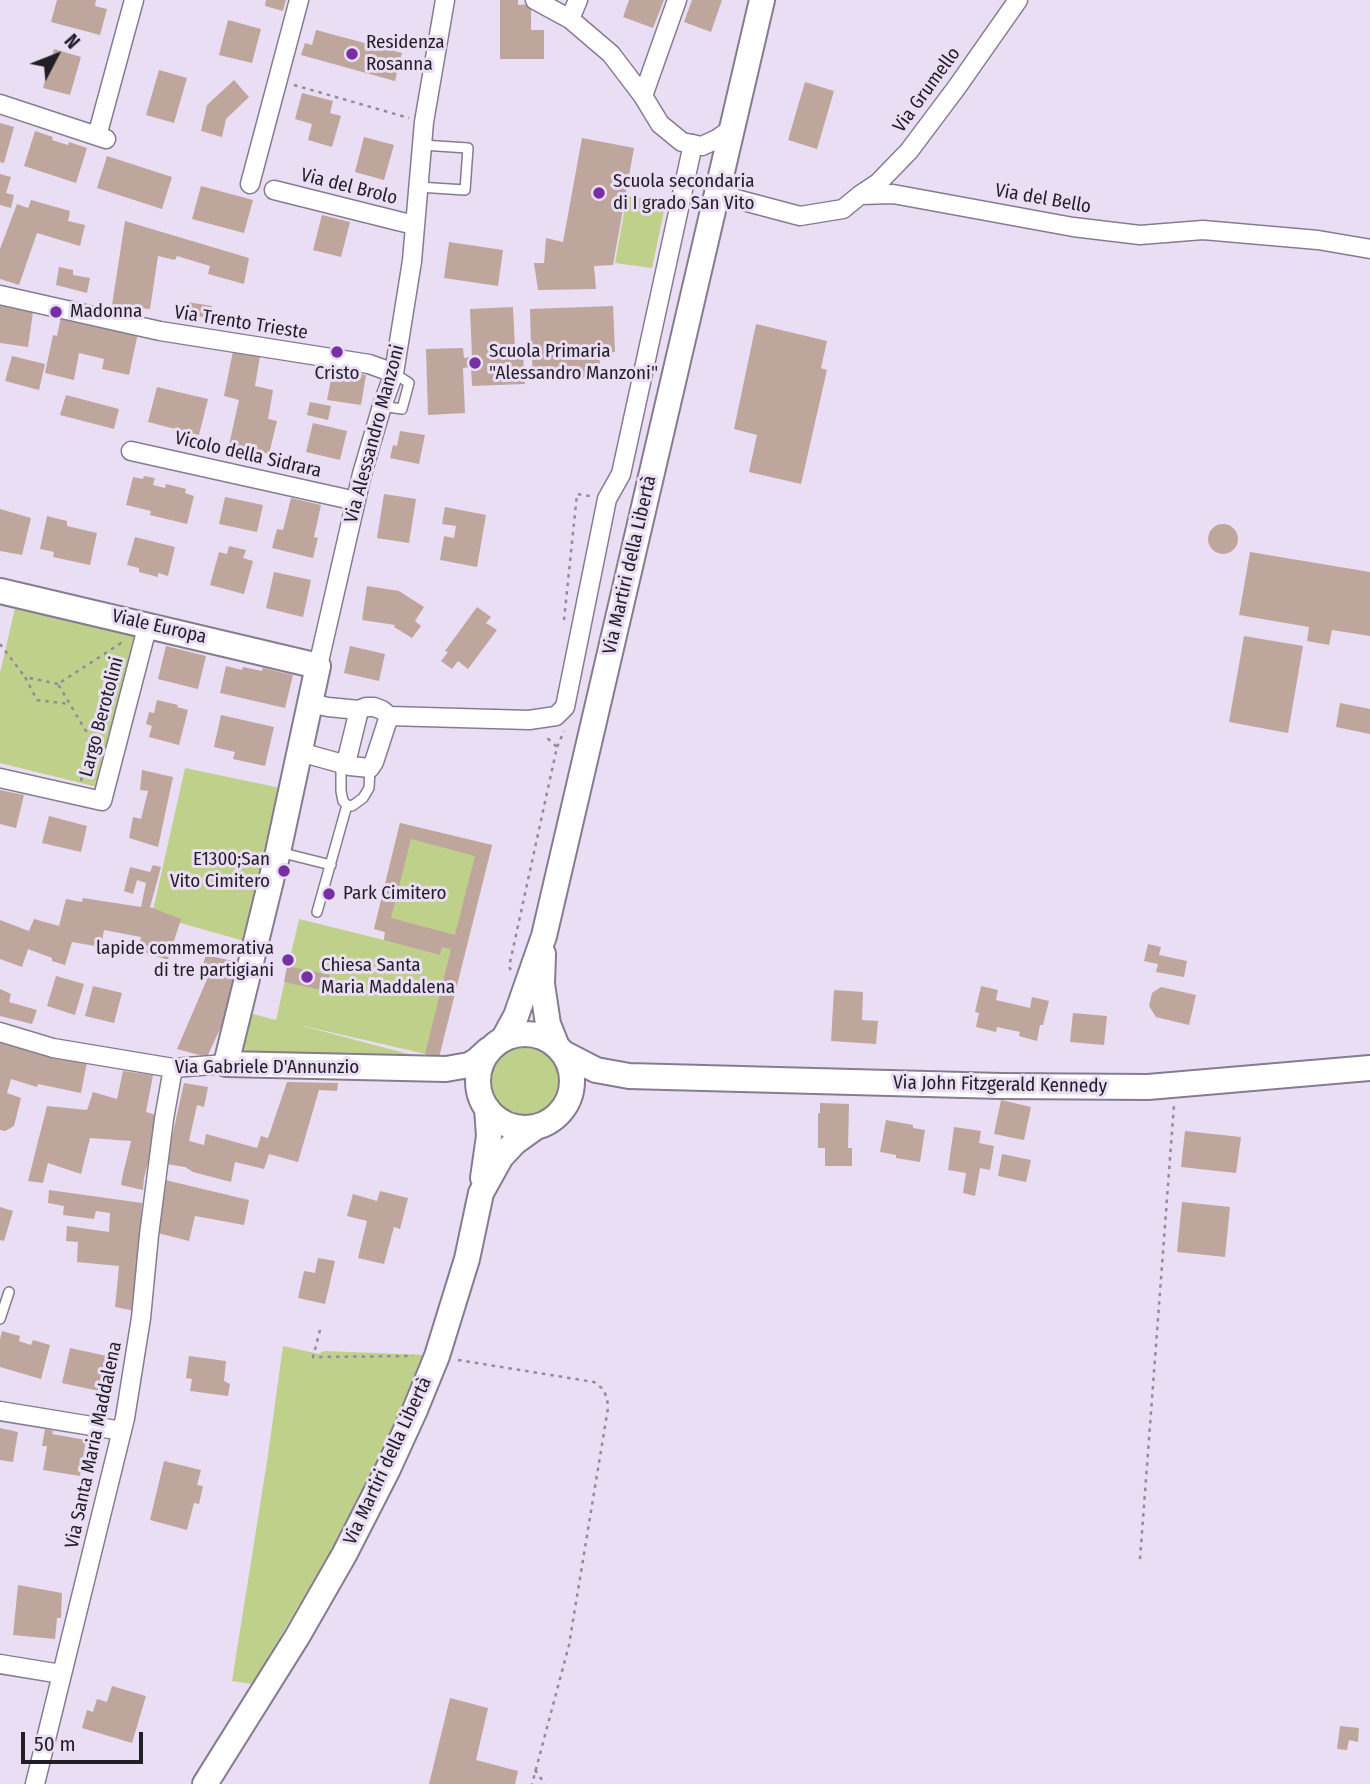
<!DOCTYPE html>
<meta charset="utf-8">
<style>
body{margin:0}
#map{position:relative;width:1370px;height:1784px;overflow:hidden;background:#eadef4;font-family:"Fira Sans Condensed",sans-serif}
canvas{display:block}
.north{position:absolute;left:21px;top:21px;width:70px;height:70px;-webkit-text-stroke:5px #eadef4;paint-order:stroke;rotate:48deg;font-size:19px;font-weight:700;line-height:28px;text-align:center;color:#221e26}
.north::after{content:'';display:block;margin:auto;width:24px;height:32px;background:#221e26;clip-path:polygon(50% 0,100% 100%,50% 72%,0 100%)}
.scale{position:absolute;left:21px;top:1732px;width:122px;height:32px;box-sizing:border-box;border:4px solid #221e26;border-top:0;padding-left:9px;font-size:21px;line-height:24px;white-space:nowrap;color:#221e26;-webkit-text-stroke:5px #eadef4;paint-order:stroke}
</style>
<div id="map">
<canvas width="1370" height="1784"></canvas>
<div class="north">N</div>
<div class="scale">50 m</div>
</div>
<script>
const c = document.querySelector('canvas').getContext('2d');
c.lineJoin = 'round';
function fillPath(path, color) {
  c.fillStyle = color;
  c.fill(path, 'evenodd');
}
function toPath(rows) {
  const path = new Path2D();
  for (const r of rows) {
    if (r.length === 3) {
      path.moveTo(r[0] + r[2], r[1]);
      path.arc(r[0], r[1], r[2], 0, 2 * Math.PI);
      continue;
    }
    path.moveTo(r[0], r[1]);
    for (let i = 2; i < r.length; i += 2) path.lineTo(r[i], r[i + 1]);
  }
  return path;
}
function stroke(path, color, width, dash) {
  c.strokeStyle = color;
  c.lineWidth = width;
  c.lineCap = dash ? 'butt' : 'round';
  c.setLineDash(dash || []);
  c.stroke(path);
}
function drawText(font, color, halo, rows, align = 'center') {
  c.font = font + ' "Fira Sans Condensed",sans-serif';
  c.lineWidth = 6;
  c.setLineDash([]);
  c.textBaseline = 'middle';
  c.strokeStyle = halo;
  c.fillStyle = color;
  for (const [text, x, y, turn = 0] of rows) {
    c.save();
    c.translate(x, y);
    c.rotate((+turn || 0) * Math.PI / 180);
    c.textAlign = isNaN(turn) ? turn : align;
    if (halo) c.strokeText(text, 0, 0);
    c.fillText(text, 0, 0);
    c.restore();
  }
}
fillPath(toPath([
 [627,196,666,202,652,268,615,263],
 [15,608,135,636,101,788,0,763,0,673],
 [185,768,285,789,248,942,152,915],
 [400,823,492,845,439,1057,295,1024,435,1061,247,1058,238,1041,245,1012,276,1020,299,919,384,940,385,932,374,929],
 [525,1081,35],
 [283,1346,319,1354,324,1351,428,1355,384,1462,252,1684,232,1681,268,1455]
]), '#bed08a');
fillPath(toPath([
 [57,0,96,0,95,6,107,9,100,35,51,22],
 [266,0,286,0,283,11,265,6],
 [500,0,518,0,518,5,531,4,531,30,544,30,544,59,500,59],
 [629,0,664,0,653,28,623,17],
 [692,0,722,0,711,32,684,22],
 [228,20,261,29,252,63,219,55],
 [316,30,402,53,395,81,301,55,305,43,312,45],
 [54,49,81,57,70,95,43,88],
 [159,70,187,78,174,123,146,115],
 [234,80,249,97,226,119,222,137,201,131,207,105],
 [805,82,834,91,817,149,788,140],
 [302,93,333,101,330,113,341,116,332,147,308,140,312,124,295,119],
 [0,123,14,127,4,163,0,162],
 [35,131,53,137,52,140,68,145,69,142,87,148,76,183,24,166],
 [364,137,394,145,384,180,355,172],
 [582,138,634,148,613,265,594,266,596,289,538,290,534,263,544,263,546,238,563,242],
 [107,156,172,177,162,209,97,188],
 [0,174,11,177,6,193,14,195,11,208,0,205],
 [201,186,253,200,244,233,192,219],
 [31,200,70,211,68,221,85,225,80,246,37,233,19,285,0,279,0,249,17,204,28,208],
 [322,215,350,222,341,257,313,250],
 [125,221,249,258,244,284,208,274,210,266,177,256,175,260,158,256,150,309,112,305],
 [449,242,503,250,498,286,444,278],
 [59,267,73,270,73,275,90,278,87,293,56,285],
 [187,302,212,306,209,318,185,314],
 [0,304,33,312,28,347,0,343],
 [613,306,615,352,599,353,601,377,533,379,532,356,523,356,525,384,472,386,471,367,463,368,465,413,428,415,426,349,463,348,464,358,472,357,470,309,513,307,515,348,531,347,530,309],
 [61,317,138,333,129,375,102,369,104,359,79,353,74,380,45,373,53,335,57,336],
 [756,324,827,341,821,368,827,370,801,484,749,472,757,435,734,429],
 [233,351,260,356,255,386,273,390,268,419,277,421,269,454,229,445,239,400,224,396],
 [12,356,45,364,39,390,5,381],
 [333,369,366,375,361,405,327,400],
 [157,387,208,399,199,435,148,422],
 [66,395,119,409,114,429,60,415],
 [310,402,331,406,328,420,307,415],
 [313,423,347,431,340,460,306,452],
 [400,431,425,435,419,464,390,458,393,445,397,446],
 [144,476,155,478,153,485,165,488,166,484,186,489,185,493,194,496,187,524,150,515,151,511,126,505,133,477,143,479],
 [384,494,416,499,409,543,377,538],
 [225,497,263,505,257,532,219,524],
 [291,498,321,505,314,537,318,538,313,558,272,548,277,529,283,530],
 [445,507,486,515,477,567,440,560,444,536,454,538,456,526,442,524],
 [0,509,31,518,22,555,0,551],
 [47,516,67,521,67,526,97,533,90,565,53,557,54,552,40,549],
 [1223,539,15],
 [135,537,175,547,168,576,158,573,158,577,139,572,139,568,127,565],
 [229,546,246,550,243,558,253,561,244,594,210,585,219,552,227,554],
 [1250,552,1370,572,1370,636,1332,630,1329,645,1307,641,1309,627,1239,615],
 [274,572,311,580,303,617,266,608],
 [367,586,399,591,424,607,415,621,421,626,412,638,394,627,395,625,362,620],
 [477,607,491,617,486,623,497,630,468,669,458,661,452,669,441,661,448,652,445,651],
 [1244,636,1303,646,1288,733,1229,722],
 [166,646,206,656,198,689,158,679],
 [350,646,385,654,379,681,344,673],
 [226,666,242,670,243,667,262,671,263,668,293,675,285,708,220,693],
 [157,700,178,705,177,707,188,710,179,745,149,737,152,726,146,724,149,712,154,713],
 [1340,703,1370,709,1370,734,1336,727],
 [221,715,274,727,265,766,233,759,235,752,214,747],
 [142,770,173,777,158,847,129,838,133,817,141,819,148,791,140,790],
 [0,790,24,795,16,828,0,824],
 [49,816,87,826,81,852,42,843],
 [400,823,492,845,439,1057,425,1054,451,949,442,947,440,955,384,940,385,932,374,929],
 [411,839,475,856,455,935,391,918],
 [153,865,161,867,150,907,181,919,168,960,138,950,141,937,104,930,101,947,72,942,65,965,52,961,52,958,28,949,22,967,0,959,0,920,29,931,34,919,59,926,66,899,82,902,83,898,141,907,146,883,137,880,133,894,124,891,130,867,150,872],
 [245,935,251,936,233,1001,207,1057,177,1049,211,970,202,967,206,955,237,962],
 [1148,944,1161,947,1159,955,1187,961,1184,977,1156,972,1158,964,1144,961],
 [287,966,330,975,329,979,324,978,322,990,284,982],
 [56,976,84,984,75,1015,47,1006],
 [93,986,122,993,114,1023,85,1016],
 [981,986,998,990,996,1000,1030,1008,1032,997,1049,1001,1043,1025,1040,1025,1037,1041,1019,1036,1020,1032,997,1027,996,1032,976,1027,979,1013,975,1012],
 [1161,987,1196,995,1189,1025,1156,1017,1149,1006,1152,993],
 [0,989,11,994,9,1002,37,1010,32,1024,0,1016],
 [834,990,863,992,862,1020,878,1021,876,1044,831,1041],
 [1073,1013,1107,1016,1104,1045,1070,1042],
 [0,1039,20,1047,87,1062,81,1093,38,1084,37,1087,11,1079,7,1093,21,1098,14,1126,5,1131,0,1130],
 [123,1071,153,1075,146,1112,160,1116,144,1178,143,1190,121,1185,123,1174,131,1141,90,1138,81,1174,48,1163,43,1183,28,1181,47,1106,87,1110,93,1092,117,1099],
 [287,1082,338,1083,337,1091,319,1090,298,1162,269,1154,264,1169,235,1162,231,1182,193,1172,185,1167,166,1164,184,1083,208,1087,204,1107,197,1105,189,1141,204,1145,206,1134,257,1148,261,1136,268,1138],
 [1001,1100,1031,1107,1024,1140,994,1134],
 [820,1103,849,1104,848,1148,852,1148,852,1166,825,1166,825,1148,818,1148,818,1113,820,1113],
 [886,1120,913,1125,913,1128,925,1130,920,1162,896,1158,896,1155,880,1152],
 [954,1127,981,1131,979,1143,994,1146,990,1170,980,1168,975,1196,963,1193,966,1173,948,1170],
 [1185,1131,1241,1137,1236,1173,1181,1167],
 [1002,1154,1031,1160,1026,1182,998,1176],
 [165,1180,249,1200,244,1225,195,1216,189,1241,154,1232,159,1182],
 [49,1190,142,1203,136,1311,115,1307,119,1266,77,1262,78,1242,66,1241,67,1226,109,1232,110,1213,96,1211,94,1219,63,1215,64,1206,48,1203],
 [380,1191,408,1198,400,1229,394,1227,384,1264,358,1258,367,1221,347,1216,353,1194,377,1201],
 [1182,1202,1230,1207,1225,1257,1177,1252],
 [0,1207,13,1211,4,1241,0,1240],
 [318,1258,335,1261,325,1304,298,1298,304,1271,315,1273],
 [2,1331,20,1336,19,1341,31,1345,33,1340,50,1345,41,1379,0,1367,0,1339],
 [70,1348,107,1356,99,1391,62,1383],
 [189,1356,226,1361,224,1381,230,1384,228,1396,190,1391,192,1379,186,1378],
 [0,1428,18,1432,13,1462,0,1460],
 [45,1429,53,1431,52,1434,86,1440,80,1476,43,1470,47,1446,42,1446],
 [164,1461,201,1470,197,1485,203,1486,199,1504,194,1503,187,1530,150,1520],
 [18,1585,62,1593,61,1618,57,1618,55,1639,13,1635],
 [112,1686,146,1696,132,1743,82,1728,87,1710,93,1712,97,1699,107,1702],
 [450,1698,488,1708,476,1760,518,1771,515,1784,429,1784],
 [1340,1726,1359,1728,1358,1742,1349,1740,1347,1750,1337,1749]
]), '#bfa69d');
const lane = toPath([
 [418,187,465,190,468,148,422,145],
 [382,406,402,409,409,383,394,373],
 [341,763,341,791,343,801,347,805,352,806,363,798,369,788,370,768],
 [279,852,331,865],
 [317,912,347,805],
 [0,1319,9,1292]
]);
const street = toPath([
 [535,0,570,19,611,54,643,96,660,124,682,142,702,146,717,139,731,129],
 [570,19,578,0],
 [643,96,677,0],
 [0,104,106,139],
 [97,136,134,0],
 [250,184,299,0],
 [274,190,414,225],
 [717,194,800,216,843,209,860,195,893,194,1073,227,1140,235,1203,230,1318,240,1370,249],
 [860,195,878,183,909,151,957,87,1018,0],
 [0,295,160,331,369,364,394,373],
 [131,451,356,501],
 [318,666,362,474,382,406,394,373,412,261,424,122,445,0],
 [310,703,328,707,359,710,366,707,374,707,382,710,389,716,529,720,556,716,565,707,607,499,621,474,693,144],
 [359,710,347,759,350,766,370,768,374,762,389,716],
 [300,752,350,766],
 [0,778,102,801,148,624],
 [0,1032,53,1048,173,1068,226,1064],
 [0,1411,122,1431],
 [0,1664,61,1674],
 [35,1784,125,1418,141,1318,149,1235,164,1119,173,1068]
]);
const secondary = toPath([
 [0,591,318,666,278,852,226,1064,446,1069,469,1065,476,1061,488,1050],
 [543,954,542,984,548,1024,556,1044],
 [525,1081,47],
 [504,1038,516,1016,544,936,762,0],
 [565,1054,596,1070,629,1076,1001,1086,1148,1087,1370,1068],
 [483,1178,489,1136,487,1108],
 [205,1784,297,1637,344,1555,388,1469,415,1410,437,1356,467,1259,481,1193,501,1157,515,1142,536,1127]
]);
stroke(lane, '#867c90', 12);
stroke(street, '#867c90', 21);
stroke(secondary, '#867c90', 28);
stroke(toPath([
 [294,85,409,118],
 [743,173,748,175,746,184],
 [564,620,577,494,590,496],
 [0,644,25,677],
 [58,684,25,677,37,700,70,704],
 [557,747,564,731],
 [81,781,90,738,58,684,121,643,126,644],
 [511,970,509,967,557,747,545,736],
 [320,1330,313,1357,413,1356],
 [458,1360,594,1382,603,1389,607,1398,608,1408,569,1645,532,1784],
 [1140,1559,1174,1105],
 [535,1770,545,1784]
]), '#938a9a', 2.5, [3.5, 5]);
stroke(lane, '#fff', 9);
stroke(street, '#fff', 18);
stroke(secondary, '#fff', 24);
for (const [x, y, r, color] of [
 [352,54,7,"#7730a4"],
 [599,193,7,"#7730a4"],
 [56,312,7,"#7730a4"],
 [337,352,7,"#7730a4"],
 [475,363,7,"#7730a4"],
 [284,871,7,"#7730a4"],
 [329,894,7,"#7730a4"],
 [288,960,7,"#7730a4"],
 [307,977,7,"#7730a4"]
]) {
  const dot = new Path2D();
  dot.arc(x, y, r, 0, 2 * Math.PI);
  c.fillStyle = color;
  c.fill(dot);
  stroke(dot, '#eadef4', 2.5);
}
drawText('19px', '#221e26', '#eadef4', [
 ["Residenza",366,43],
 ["Rosanna",366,65],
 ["Scuola secondaria",613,182],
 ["di I grado San Vito",613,204],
 ["Madonna",70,312],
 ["Scuola Primaria",489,352],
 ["\"Alessandro Manzoni\"",489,374],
 ["Cristo",337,374,"center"],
 ["E1300;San",270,860,"right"],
 ["Vito Cimitero",270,882,"right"],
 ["Park Cimitero",343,894],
 ["lapide commemorativa",274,949,"right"],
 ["di tre partigiani",274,971,"right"],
 ["Chiesa Santa",321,966],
 ["Maria Maddalena",321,988]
], 'left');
drawText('19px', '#221e26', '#eadef4', [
 ["Via Grumello",927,90,-54],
 ["Via del Brolo",349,187,14],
 ["Via del Bello",1043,199,10],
 ["Via Trento Trieste",241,323,9],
 ["Via Alessandro Manzoni",375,434,-75],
 ["Vicolo della Sidrara",248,455,13],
 ["Via Martiri della Libertà",630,565,-77],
 ["Viale Europa",159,627,13],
 ["Largo Berotolini",102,717,-75],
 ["Via Gabriele D'Annunzio",267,1068],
 ["Via John Fitzgerald Kennedy",1000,1085,1],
 ["Via Santa Maria Maddalena",94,1445,-78],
 ["Via Martiri della Libertà",388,1461,-65]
]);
</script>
